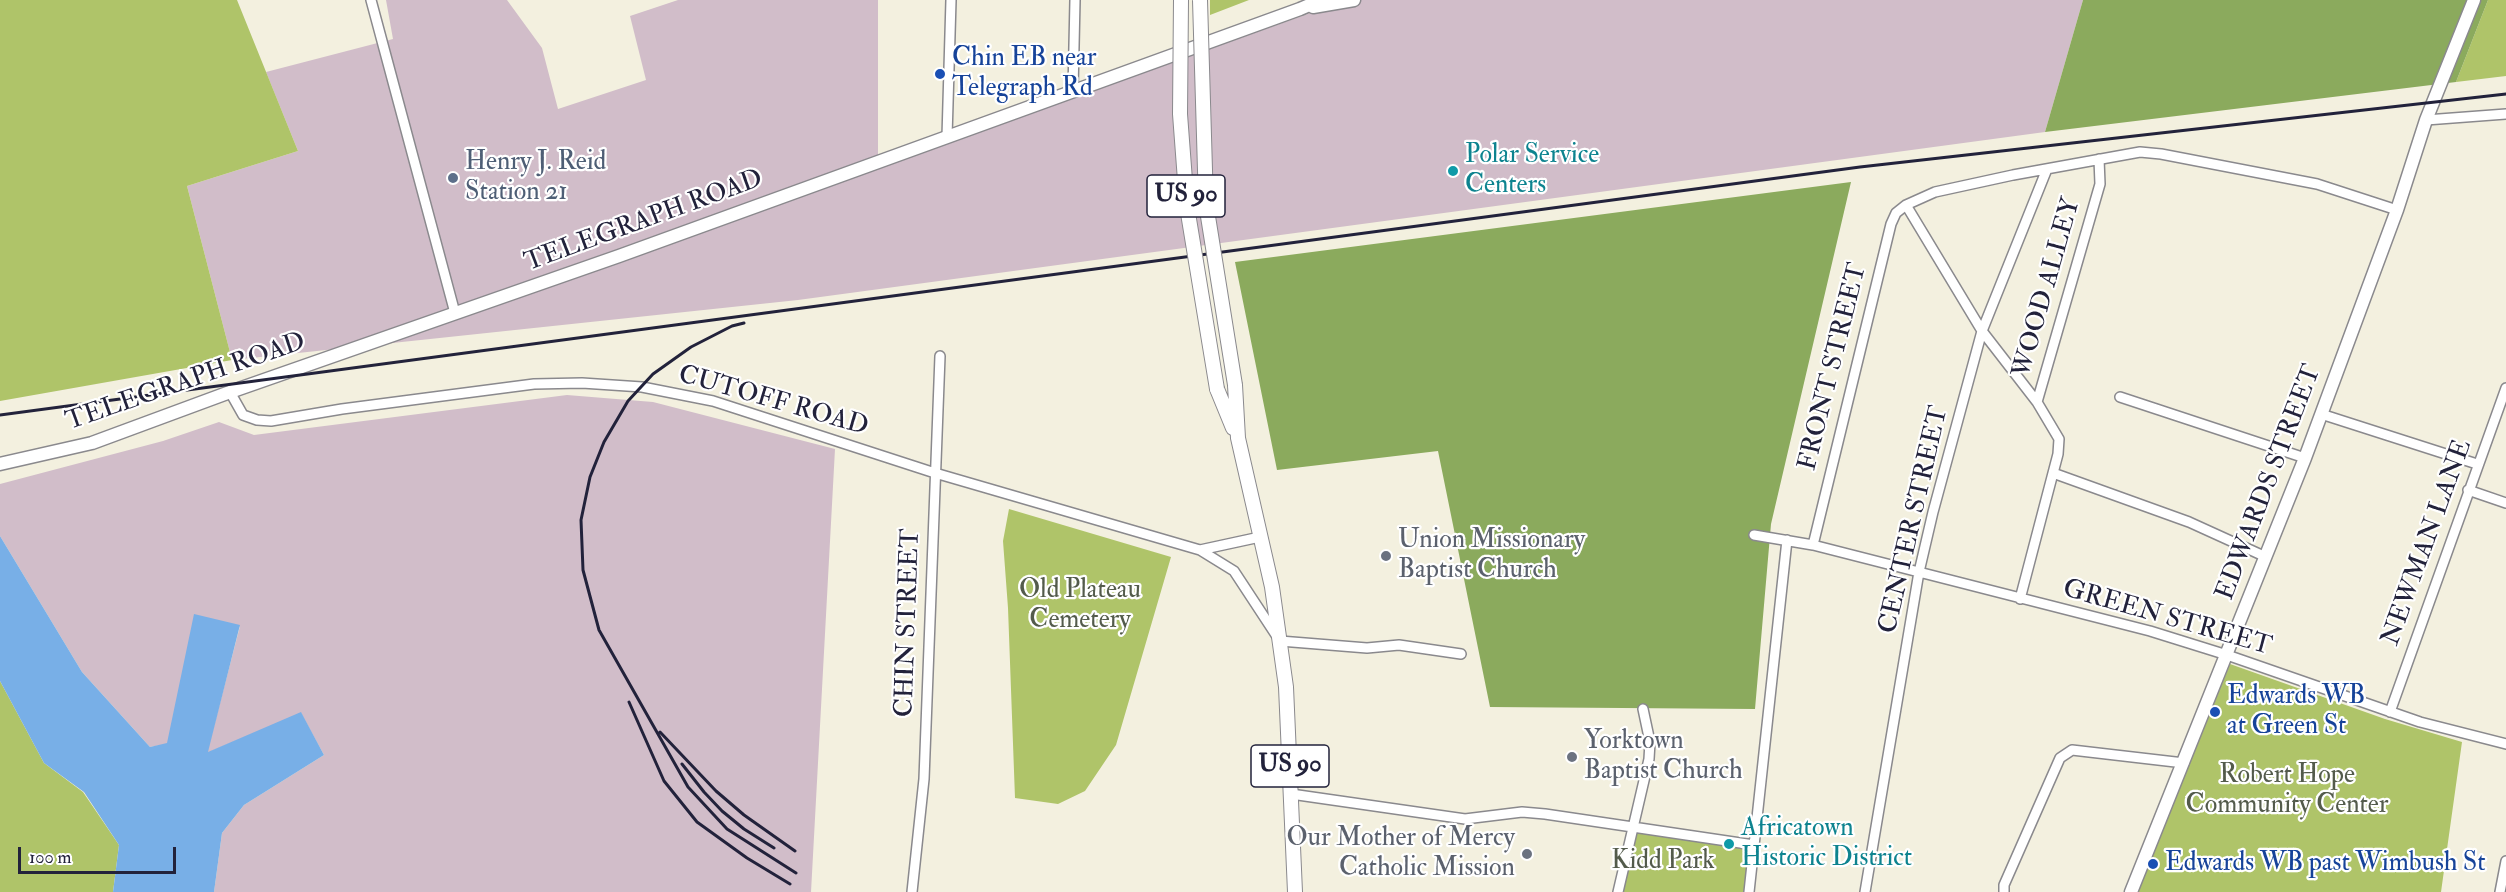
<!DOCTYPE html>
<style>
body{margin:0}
#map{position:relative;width:2506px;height:892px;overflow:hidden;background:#f3f0df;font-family:"IM FELL Double Pica",serif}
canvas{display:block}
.scale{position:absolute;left:18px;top:847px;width:158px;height:27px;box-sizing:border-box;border:3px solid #22223b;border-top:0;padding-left:8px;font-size:18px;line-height:21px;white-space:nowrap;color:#22223b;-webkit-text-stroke:4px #fff;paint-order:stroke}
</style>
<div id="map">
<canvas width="2506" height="892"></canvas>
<div class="scale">100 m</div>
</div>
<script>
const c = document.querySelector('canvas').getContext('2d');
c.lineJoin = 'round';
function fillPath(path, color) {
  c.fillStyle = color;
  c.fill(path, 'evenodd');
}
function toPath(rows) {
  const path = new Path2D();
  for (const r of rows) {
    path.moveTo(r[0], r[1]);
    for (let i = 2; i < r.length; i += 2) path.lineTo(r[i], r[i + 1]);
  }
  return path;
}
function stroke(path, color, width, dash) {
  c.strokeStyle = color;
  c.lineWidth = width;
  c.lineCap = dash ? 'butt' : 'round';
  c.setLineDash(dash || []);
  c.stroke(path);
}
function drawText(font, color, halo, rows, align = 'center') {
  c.font = font + ' "IM FELL Double Pica",serif';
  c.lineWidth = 4.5;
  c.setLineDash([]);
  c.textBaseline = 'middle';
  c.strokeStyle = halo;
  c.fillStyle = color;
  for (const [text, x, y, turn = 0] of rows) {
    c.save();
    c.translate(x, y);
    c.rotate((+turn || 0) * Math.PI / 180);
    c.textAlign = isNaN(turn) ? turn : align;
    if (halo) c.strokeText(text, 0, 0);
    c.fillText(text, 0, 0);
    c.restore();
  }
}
fillPath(toPath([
 [386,0,507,0,542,48,558,109,646,80,630,16,678,0,878,0,878,167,1347,0,2083,0,2045,132,798,300,232,360,187,186,298,151,266,72,393,39],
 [567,395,653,402,835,449,811,892,214,892,222,833,244,805,324,755,301,713,207,753,240,626,167,744,150,747,82,672,0,536,0,484,163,441,219,422,254,435]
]), '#d1bdc9');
fillPath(toPath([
 [0,0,237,0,298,151,187,186,232,360,0,401],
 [1210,0,1249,0,1210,15],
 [2488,0,2506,0,2506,76,2456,82],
 [1009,509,1171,557,1116,745,1085,791,1058,804,1015,798,1008,608,1003,541],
 [2230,664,2385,719,2462,742,2441,892,2138,892],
 [0,681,44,763,83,792,119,845,113,892,0,892],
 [1634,829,1754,845,1749,892,1618,892]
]), '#afc469');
fillPath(toPath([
 [2083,0,2488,0,2456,82,2045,132],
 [1851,182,1771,524,1755,709,1490,707,1438,451,1277,470,1235,262]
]), '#8baa5d');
fillPath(toPath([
 [0,536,82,672,150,747,167,743,194,614,240,625,208,752,301,712,324,755,244,805,222,833,214,892,113,892,119,845,84,792,44,763,0,681]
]), '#78afe7');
const street = toPath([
 [371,0,455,313],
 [1073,91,1075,0],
 [2426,120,2506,114],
 [947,137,951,0],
 [1906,205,1982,331,2037,402],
 [230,392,243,415,257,420,271,421,342,409,534,384,582,383,642,387,713,401,935,473,1200,550,1234,571,1280,641,1367,648,1399,645,1461,654],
 [2120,397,2305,458],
 [2321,414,2477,464],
 [2053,473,2189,522,2266,557],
 [2468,490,2506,503],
 [1754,535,1813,545,2150,631,2227,655,2420,722,2506,744],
 [1813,545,1891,224,1896,213,1906,205,1935,192,2013,175,2140,152,2161,154,2317,184,2397,210],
 [1200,550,1260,537],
 [2020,599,2058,454,2059,439,2037,402,2100,184,2099,159],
 [2390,712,2506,388],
 [1291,794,1465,819,1522,812,1545,814,1754,845],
 [912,892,924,779,940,356],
 [1618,892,1649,759,1650,742,1643,709],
 [1749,892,1787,540],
 [1865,892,1919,572,1933,512,1982,331,2047,169],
 [2004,892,2004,885,2060,758,2072,750,2184,763],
 [2500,892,2506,861]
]);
const secondary = toPath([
 [1313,7,1354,0],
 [0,464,92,443,230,392,619,256,1300,9,1321,0],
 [2131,892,2305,458,2397,210,2426,120,2474,0]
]);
const primary = toPath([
 [1235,385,1238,438,1272,587,1286,687,1295,892],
 [1217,389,1233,428]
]);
stroke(street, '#8a898d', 12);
stroke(secondary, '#8a898d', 15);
stroke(primary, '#8a898d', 16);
stroke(street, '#fff', 9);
stroke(secondary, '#fff', 12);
stroke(primary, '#fff', 14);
stroke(toPath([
 [744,323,732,326,691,347,653,374,628,401,604,442,590,477,581,520,583,570,599,630,688,787,727,829,796,873],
 [0,415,1860,167,2506,94],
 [629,702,664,781,697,822,747,858,790,884],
 [660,732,716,791,744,815,795,851],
 [682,764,704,792,722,811,744,829,774,848]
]), '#22223b', 3);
const primaryBridge = toPath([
 [1181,0,1180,114,1187,207,1217,389],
 [1200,0,1206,204,1235,385]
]);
stroke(primaryBridge, '#8a898d', 16, []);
stroke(primaryBridge, '#fff', 14);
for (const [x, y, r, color] of [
 [940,74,6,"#1a4fb4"],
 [1453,171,6,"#0f9aa8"],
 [453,178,6,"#5c6f8a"],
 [1386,556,6,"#6b7280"],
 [2215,712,6,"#1a4fb4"],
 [1572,757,6,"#6b7280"],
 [1729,844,6,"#0f9aa8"],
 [1527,854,6,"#6b7280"],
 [2153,864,6,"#1a4fb4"]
]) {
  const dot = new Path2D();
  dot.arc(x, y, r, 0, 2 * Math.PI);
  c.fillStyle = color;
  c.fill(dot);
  stroke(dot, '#fff', 2);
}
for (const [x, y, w] of [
 [1186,196,78],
 [1290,766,78]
]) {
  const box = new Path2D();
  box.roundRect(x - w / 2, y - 21, w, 42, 4.5);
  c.fillStyle = '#fff';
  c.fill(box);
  stroke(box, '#22223b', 1.5);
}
drawText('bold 24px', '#22223b', null, [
 ["US 90",1186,196],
 ["US 90",1290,766]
]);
drawText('26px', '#164399', '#fff', [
 ["Chin EB near",952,59],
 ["Telegraph Rd",952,89],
 ["Edwards WB",2227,697],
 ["at Green St",2227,727],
 ["Edwards WB past Wimbush St",2165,864]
], 'left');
drawText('26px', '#0d838f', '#fff', [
 ["Polar Service",1465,156],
 ["Centers",1465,186],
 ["Africatown",1741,829],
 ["Historic District",1741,859]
], 'left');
drawText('26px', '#4e5e75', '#fff', [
 ["Henry J. Reid",465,163],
 ["Station 21",465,193]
], 'left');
drawText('26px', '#22223b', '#fff', [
 ["TELEGRAPH ROAD",644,222,-20],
 ["WOOD ALLEY",2048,288,-74],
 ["FRONT STREET",1834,367,-76],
 ["TELEGRAPH ROAD",186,383,-19],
 ["CUTOFF ROAD",773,402,16],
 ["EDWARDS STREET",2270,483,-69],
 ["CENTER STREET",1915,520,-77],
 ["NEWMAN LANE",2428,543,-70],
 ["GREEN STREET",2167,619,16],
 ["CHIN STREET",909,623,-88]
]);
drawText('26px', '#5b616d', '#fff', [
 ["Union Missionary",1398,541],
 ["Baptist Church",1398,571],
 ["Yorktown",1584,742],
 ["Baptist Church",1584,772],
 ["Our Mother of Mercy",1515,839,"right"],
 ["Catholic Mission",1515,869,"right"]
], 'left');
drawText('26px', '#535b4b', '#fff', [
 ["Old Plateau",1080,591],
 ["Cemetery",1080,621],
 ["Robert Hope",2287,776],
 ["Community Center",2287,806],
 ["Kidd Park",1663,862]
]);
</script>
